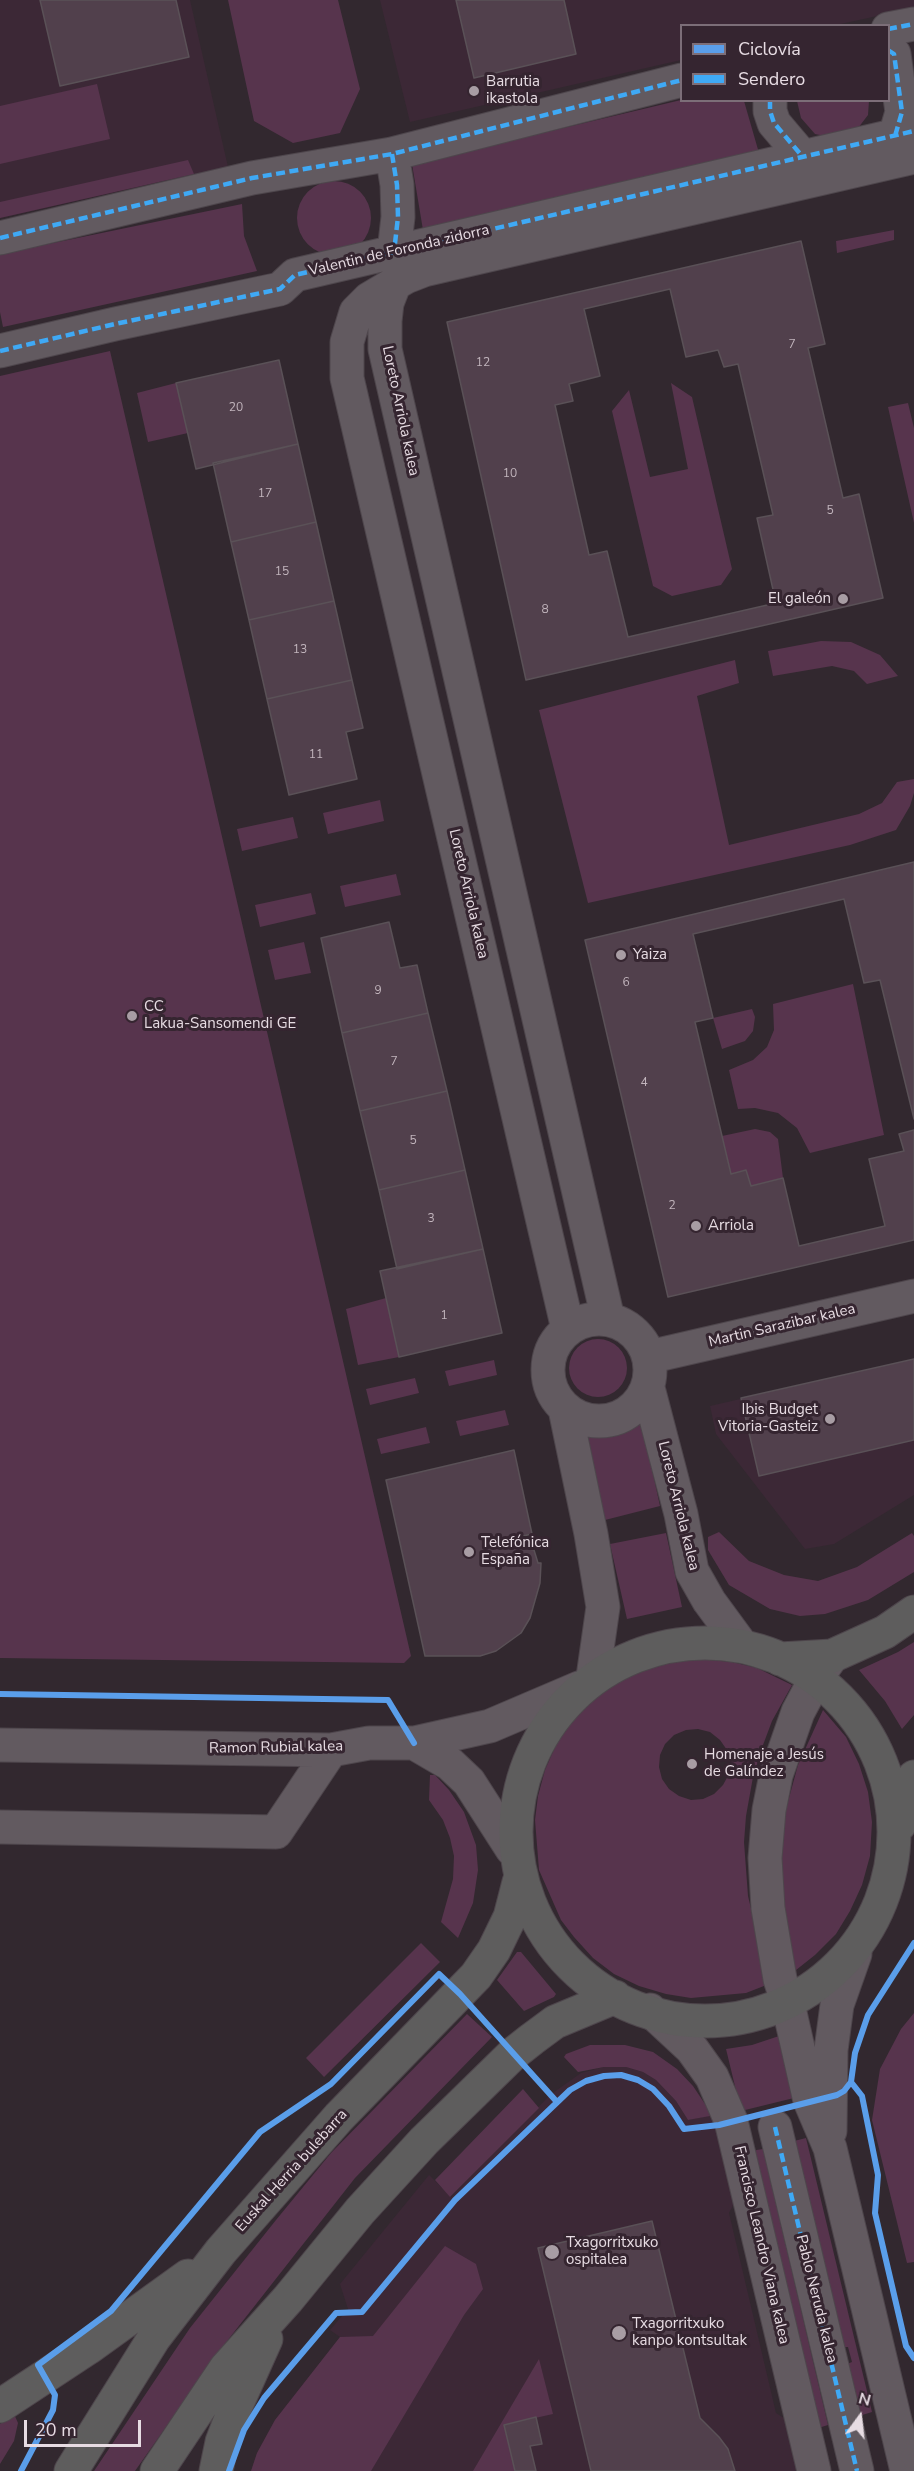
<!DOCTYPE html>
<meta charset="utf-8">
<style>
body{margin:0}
#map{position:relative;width:914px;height:2471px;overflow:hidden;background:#32282f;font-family:"Nunito Sans",sans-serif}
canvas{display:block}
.legend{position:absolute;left:680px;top:24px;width:210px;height:78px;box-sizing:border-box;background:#352530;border:2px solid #7c6e78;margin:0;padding:8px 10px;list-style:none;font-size:18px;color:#e7dce3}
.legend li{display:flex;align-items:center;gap:12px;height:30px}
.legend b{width:30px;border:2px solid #7c6e78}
.north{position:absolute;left:830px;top:2387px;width:60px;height:60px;-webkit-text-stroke:4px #352530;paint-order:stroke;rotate:15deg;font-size:16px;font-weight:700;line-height:24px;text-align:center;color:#e7dce3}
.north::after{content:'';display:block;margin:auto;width:21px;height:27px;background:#e7dce3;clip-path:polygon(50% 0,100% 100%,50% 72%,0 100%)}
.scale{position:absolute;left:24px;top:2420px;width:117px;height:27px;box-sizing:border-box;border:3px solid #e7dce3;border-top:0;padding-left:8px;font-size:18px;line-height:21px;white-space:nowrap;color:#e7dce3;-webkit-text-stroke:4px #352530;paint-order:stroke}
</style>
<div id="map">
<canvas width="914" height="2471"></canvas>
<ul class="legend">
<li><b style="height:8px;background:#5a9eea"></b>Ciclovía</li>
<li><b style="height:8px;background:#3fa9f5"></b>Sendero</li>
</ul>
<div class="north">N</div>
<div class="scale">20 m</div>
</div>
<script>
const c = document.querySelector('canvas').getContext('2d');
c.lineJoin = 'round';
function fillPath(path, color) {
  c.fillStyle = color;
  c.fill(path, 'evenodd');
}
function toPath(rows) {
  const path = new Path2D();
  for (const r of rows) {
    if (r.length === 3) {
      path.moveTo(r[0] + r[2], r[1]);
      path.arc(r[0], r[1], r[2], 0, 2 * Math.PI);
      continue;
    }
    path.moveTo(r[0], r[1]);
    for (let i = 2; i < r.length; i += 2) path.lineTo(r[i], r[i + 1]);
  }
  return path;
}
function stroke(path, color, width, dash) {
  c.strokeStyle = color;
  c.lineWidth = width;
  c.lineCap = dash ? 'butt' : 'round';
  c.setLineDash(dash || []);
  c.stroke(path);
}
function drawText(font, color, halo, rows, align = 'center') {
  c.font = font + ' "Nunito Sans",sans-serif';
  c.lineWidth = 6;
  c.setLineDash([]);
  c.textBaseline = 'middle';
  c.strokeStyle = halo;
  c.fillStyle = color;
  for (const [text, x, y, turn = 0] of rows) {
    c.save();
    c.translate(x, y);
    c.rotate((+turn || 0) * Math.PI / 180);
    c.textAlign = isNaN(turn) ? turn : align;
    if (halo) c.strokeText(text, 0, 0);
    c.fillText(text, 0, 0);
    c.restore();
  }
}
fillPath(toPath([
 [0,0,190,0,228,167,0,218],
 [380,0,914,0,914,8,836,25,682,26,681,60,410,122],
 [914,1359,914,1495,834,1544,805,1549,716,1434,710,1406],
 [604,2067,626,2067,643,2072,656,2080,676,2101,688,2120,716,2114,738,2196,729,2213,776,2413,790,2422,799,2465,796,2471,251,2471,257,2453,275,2420,340,2337,330,2330,348,2309,340,2284,429,2175,451,2197,550,2095,581,2073]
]), '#3c2836');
fillPath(toPath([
 [228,0,338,0,360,89,340,133,293,143,254,121],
 [97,84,110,139,0,164,0,106],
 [681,100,744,101,759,153,423,230,412,164],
 [797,101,869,101,868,115,855,132,835,138,815,134,801,118],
 [188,160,194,174,0,218,0,202],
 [334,218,37],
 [242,204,244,236,257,271,3,327,0,312,0,254],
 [894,230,894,240,837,253,836,241],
 [110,351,411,1656,404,1663,0,1658,0,376],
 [176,383,188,433,148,442,137,393],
 [671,383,692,397,732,569,721,585,672,596,653,586,612,411,629,390,650,477,688,469],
 [908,403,914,428,914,523,888,407],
 [821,641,851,642,880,655,898,676,867,684,854,671,832,666,773,676,768,651],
 [735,660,739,683,697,696,729,845,859,814,882,803,897,782,914,779,914,793,910,806,896,830,850,845,588,903,539,710],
 [380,800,384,821,328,834,323,813],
 [293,817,298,838,242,851,237,829],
 [396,874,401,895,345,907,340,886],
 [311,893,316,914,260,927,255,905],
 [304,942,311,973,275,980,268,950],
 [853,984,884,1135,810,1153,797,1128,778,1113,755,1108,738,1109,729,1070,753,1060,767,1047,774,1030,773,1004],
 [752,1009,755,1017,753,1031,745,1041,722,1049,713,1018],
 [755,1129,770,1132,778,1139,783,1178,751,1186,746,1170,731,1174,722,1136],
 [386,1298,399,1357,358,1365,346,1309],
 [598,1368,29],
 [494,1360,497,1375,449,1386,445,1371],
 [415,1378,419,1393,370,1405,366,1389],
 [505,1410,509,1425,460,1436,456,1421],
 [641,1419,660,1506,605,1520,585,1432,620,1429],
 [426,1427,430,1443,381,1454,377,1439],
 [719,1532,749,1561,784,1575,818,1581,857,1567,912,1533,914,1536,914,1572,868,1600,825,1614,800,1616,770,1609,729,1585,708,1550,708,1537],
 [666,1533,682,1607,627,1619,610,1544],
 [914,1642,914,1715,902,1729,885,1701,859,1670,898,1652],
 [699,1659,732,1662,757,1668,792,1685,772,1721,763,1745,753,1777,746,1816,744,1842,748,1896,769,1984,746,1993,691,1998,666,1994,639,1986,614,1974,593,1958,574,1937,561,1920,539,1870,535,1820,538,1796,545,1770,556,1745,573,1720,595,1698,620,1681,645,1670,668,1663],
 [698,1729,710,1732,720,1740,727,1750,730,1762,729,1774,723,1785,714,1794,703,1799,691,1800,679,1796,669,1789,662,1779,659,1767,660,1755,665,1744,674,1735,686,1730],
 [823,1710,846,1737,859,1764,868,1792,872,1822,870,1856,862,1885,850,1911,836,1934,815,1955,791,1974,778,1889,783,1820,798,1765],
 [430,1775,435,1775,449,1790,464,1812,476,1845,478,1870,473,1903,458,1938,441,1922,453,1879,454,1856,450,1838,443,1820,429,1800],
 [421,1943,440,1962,324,2077,306,2058],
 [517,1952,521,1952,556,1994,554,1997,524,2011,497,1980],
 [914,2013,914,2262,907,2263,872,2120,880,2069,901,2029],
 [467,2014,492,2037,355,2178,220,2350,135,2471,94,2471,190,2328,276,2220,331,2153],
 [782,2035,798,2097,741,2111,726,2049,752,2045],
 [590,2045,625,2045,653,2052,677,2069,693,2086,709,2110,710,2116,688,2120,676,2101,656,2080,643,2072,626,2067,604,2067,578,2072,564,2057,566,2054],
 [523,2089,539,2108,450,2197,435,2180],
 [806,2138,872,2412,859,2416,847,2364,852,2362,848,2347,843,2347,794,2141],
 [763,2149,828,2425,815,2429,750,2151],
 [445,2246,476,2264,483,2289,464,2315,371,2471,251,2471,257,2453,275,2420,340,2337,373,2336],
 [539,2359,553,2414,504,2425,515,2471,473,2471],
 [14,2414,18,2423,14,2441,0,2464,0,2424]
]), '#57344d');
const building = toPath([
 [40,0,176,0,189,57,60,86,40,0],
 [456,0,564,0,576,54,474,78,456,0],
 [801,241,825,344,808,348,843,498,859,494,883,598,526,680,447,322,801,241],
 [670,289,686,357,718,350,724,367,738,364,773,515,757,518,776,603,628,637,607,551,589,555,555,405,573,401,569,384,600,376,584,309,670,289],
 [279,360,298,444,196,469,176,383,279,360],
 [298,444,316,522,231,542,213,463,298,444],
 [316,522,334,601,249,620,231,542,316,522],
 [334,601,352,680,267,699,249,620,334,601],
 [352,680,363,728,346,732,357,779,289,795,267,699,352,680],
 [914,862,914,1119,880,980,864,983,844,899,693,934,713,1018,695,1022,731,1174,746,1170,751,1186,783,1178,799,1246,885,1226,869,1159,904,1151,899,1134,914,1130,914,1240,668,1297,585,940,914,862],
 [389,922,400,968,417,965,428,1013,342,1033,321,938,389,922],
 [428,1013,447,1091,360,1111,342,1033,428,1013],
 [447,1091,465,1170,379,1190,360,1111,447,1091],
 [465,1170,483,1249,397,1269,379,1190,465,1170],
 [483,1249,502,1333,399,1357,380,1271,483,1249],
 [914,1359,914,1440,759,1476,741,1398,914,1359],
 [514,1450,532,1534,523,1536,525,1548,534,1550,538,1563,541,1563,540,1583,530,1618,521,1633,496,1651,480,1656,425,1656,386,1480,514,1450],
 [652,2221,700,2418,719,2437,728,2449,735,2471,591,2471,538,2248,652,2221],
 [536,2417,542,2444,530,2446,536,2471,515,2471,504,2425,536,2417]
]);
fillPath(building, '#51404c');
stroke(building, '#5a5157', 1.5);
const minor = toPath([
 [888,29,914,24],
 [888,50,894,54,902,112,895,136],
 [770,100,770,111,774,123,802,156],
 [392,154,397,185,398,217,394,252],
 [0,238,252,178,392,154,682,80],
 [394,285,387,303,385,321,385,349,608,1319],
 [0,351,115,324,280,289,295,275,914,131],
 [599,1370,51],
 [568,1329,347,378,347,342,356,312,369,299,406,277,424,270,914,157],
 [649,1357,914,1296],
 [648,1388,681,1514,692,1571,709,1601,742,1646],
 [565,1409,591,1534,603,1607,593,1677],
 [832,1656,815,1680,798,1712,776,1775,769,1810,765,1858,768,1908,780,1979,788,2004,810,2101,830,2148,907,2471],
 [414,1743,450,1764,469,1782,512,1849],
 [0,1745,331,1750,369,1743,414,1743,490,1726,579,1688],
 [0,1827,276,1832,331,1750],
 [650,2010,692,2049,712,2077,731,2121,814,2471],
 [775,2127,857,2471],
 [830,2131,831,2050,837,2005,855,1954]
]);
const major = toPath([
 [705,1832,189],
 [780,1659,832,1656,885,1632,914,1612],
 [899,1825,914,1777],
 [0,2406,88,2348,188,2276],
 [71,2471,154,2338,221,2251,339,2117,476,1976,494,1950,510,1917,519,1882],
 [157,2471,226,2368,288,2299,360,2211,424,2141,513,2054,532,2039,555,2022,615,1997],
 [216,2471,222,2442,235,2408,266,2339]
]);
stroke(minor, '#4e464c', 35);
stroke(major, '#4e464c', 35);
stroke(minor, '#625a60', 33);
stroke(major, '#5e5d5d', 33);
stroke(toPath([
 [888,29,914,24],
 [888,50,894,54,902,112,895,136],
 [770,100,770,111,774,123,802,156],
 [392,154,397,185,398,217,394,252],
 [0,238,252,178,392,154,682,80],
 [0,351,115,324,280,289,295,275,914,131],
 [775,2127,857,2471]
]), '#3fa9f5', 4.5, [9, 4.5]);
stroke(toPath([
 [0,1694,388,1700,414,1743],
 [851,2082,862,2096,878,2175,875,2213,906,2346,914,2358],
 [21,2471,53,2410,55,2395,38,2365,111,2311,260,2132,331,2084,439,1974,460,1994,557,2102],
 [229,2471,244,2430,264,2398,336,2313,362,2312,455,2200,570,2090,586,2081,604,2076,621,2075,638,2080,653,2089,669,2106,684,2129,719,2125,837,2095,844,2091,851,2082,855,2053,868,2015,914,1943]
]), '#5a9eea', 6);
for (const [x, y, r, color] of [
 [474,91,6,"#a89da4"],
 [843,599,6,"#a89da4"],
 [621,955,6,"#a89da4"],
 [132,1016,6,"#a89da4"],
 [696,1226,6,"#a89da4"],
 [830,1419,6,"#a89da4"],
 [469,1552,6,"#a89da4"],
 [692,1764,6,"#a89da4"],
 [552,2252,8,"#a89da4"],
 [619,2333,8,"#a89da4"]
]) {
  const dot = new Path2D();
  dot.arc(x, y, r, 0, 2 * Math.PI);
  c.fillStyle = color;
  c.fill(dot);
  stroke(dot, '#352530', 2);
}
drawText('12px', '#c2b5bd', null, [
 ["7",792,345],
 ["12",483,363],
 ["20",236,408],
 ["10",510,474],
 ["17",265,494],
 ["5",830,511],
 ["15",282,572],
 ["8",545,610],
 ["13",300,650],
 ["11",316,755],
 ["6",626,983],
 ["9",378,991],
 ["7",394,1062],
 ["4",644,1083],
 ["5",413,1141],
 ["2",672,1206],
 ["3",431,1219],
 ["1",444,1316]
]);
drawText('15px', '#e7dce3', '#352530', [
 ["Barrutia",486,82],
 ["ikastola",486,99],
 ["El galeón",831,599,"right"],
 ["Yaiza",633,955],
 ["CC",144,1007],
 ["Lakua-Sansomendi GE",144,1024],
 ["Arriola",708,1226],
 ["Ibis Budget",818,1410,"right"],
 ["Vitoria-Gasteiz",818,1427,"right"],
 ["Telefónica",481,1543],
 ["España",481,1560],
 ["Homenaje a Jesús",704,1755],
 ["de Galíndez",704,1772],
 ["Txagorritxuko",566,2243],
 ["ospitalea",566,2260],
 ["Txagorritxuko",632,2324],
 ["kanpo kontsultak",632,2341]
], 'left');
drawText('15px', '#e7dce3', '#352530', [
 ["Valentin de Foronda zidorra",399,251,-13],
 ["Loreto Arriola kalea",400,411,78],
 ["Loreto Arriola kalea",468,894,77],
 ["Martin Sarazibar kalea",782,1326,-13],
 ["Loreto Arriola kalea",678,1506,76],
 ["Ramon Rubial kalea",276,1748,-1],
 ["Euskal Herria bulebarra",292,2171,-48],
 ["Francisco Leandro Viana kalea",761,2245,77],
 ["Pablo Neruda kalea",816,2299,76]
]);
</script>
